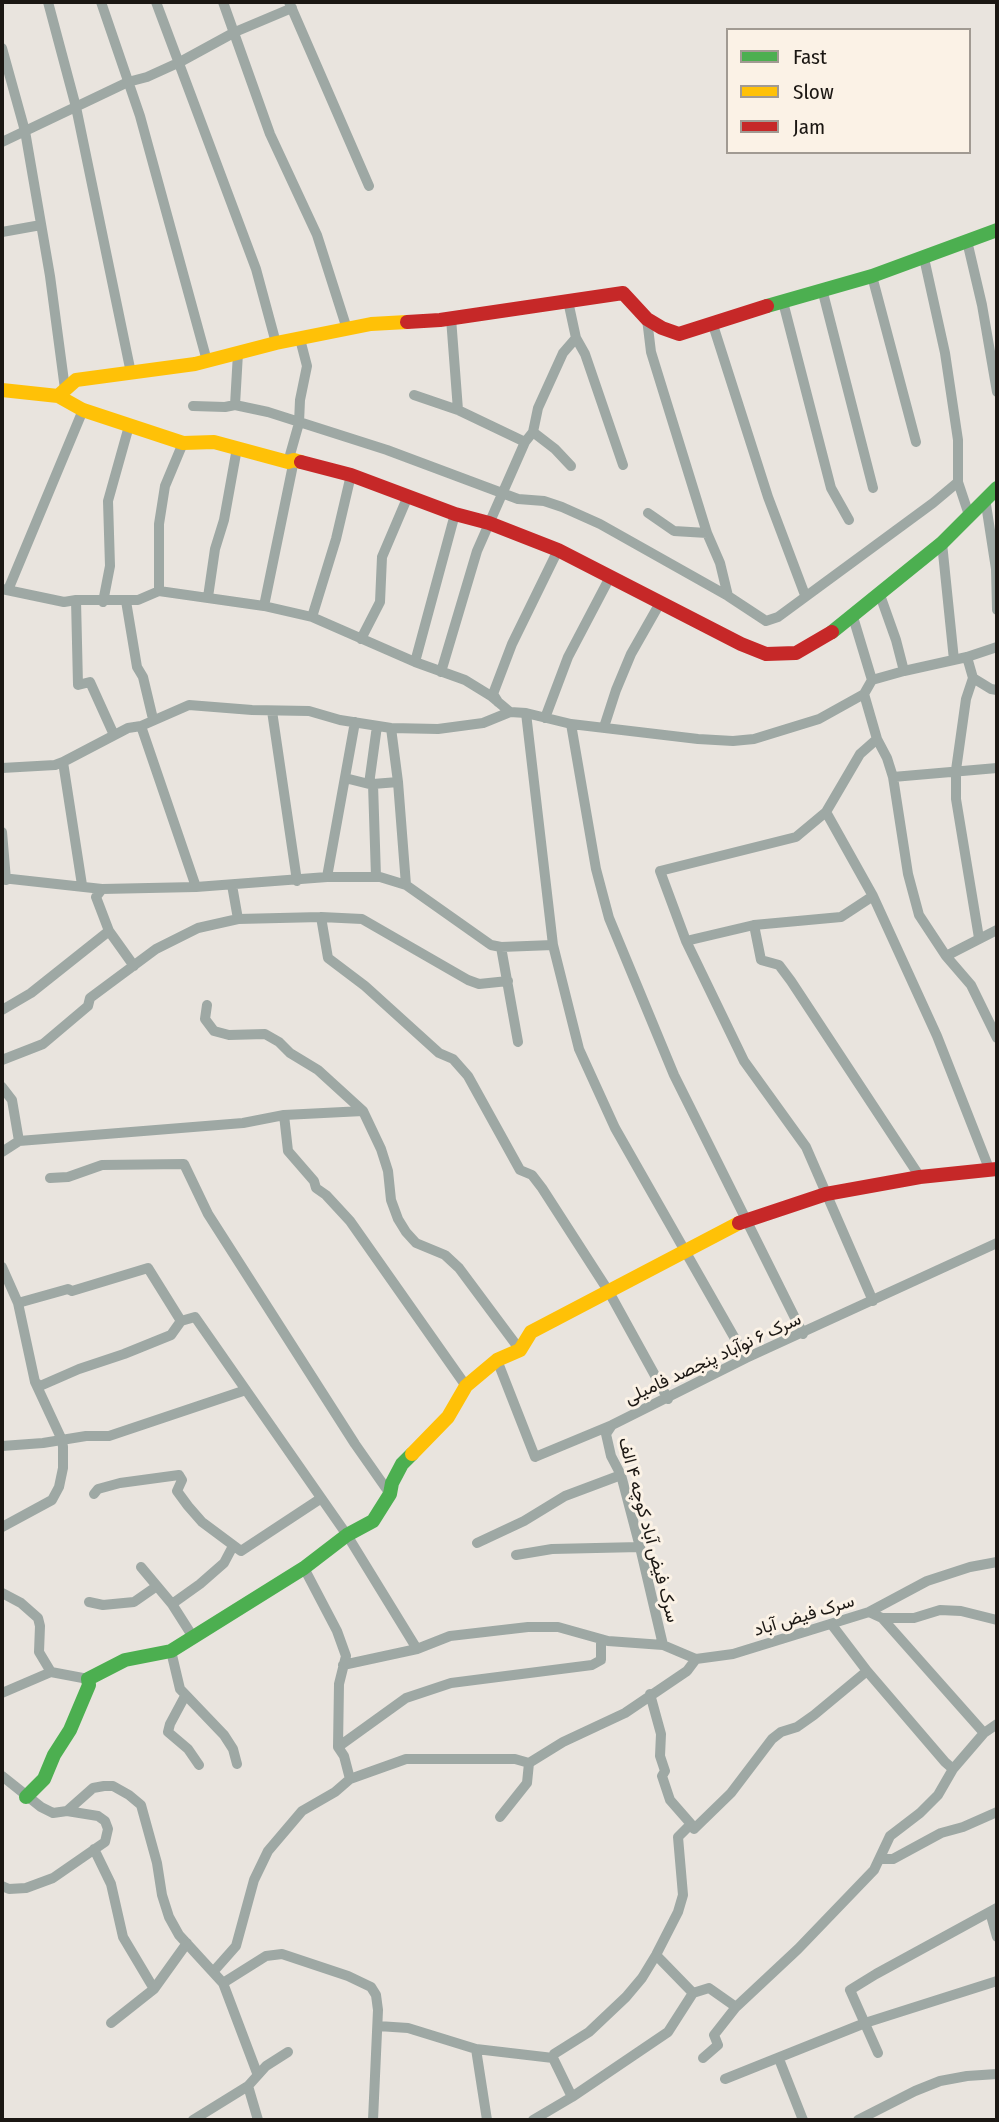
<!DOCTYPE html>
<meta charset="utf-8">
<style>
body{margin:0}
#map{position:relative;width:999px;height:2122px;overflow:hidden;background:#e9e4de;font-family:"Fira Sans Condensed",sans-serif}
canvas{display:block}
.frame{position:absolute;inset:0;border:4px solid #1b1713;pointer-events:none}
.legend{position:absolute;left:726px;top:28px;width:245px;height:126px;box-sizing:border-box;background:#fbf2e6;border:2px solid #a19a92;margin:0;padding:9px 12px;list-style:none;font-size:21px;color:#1b1713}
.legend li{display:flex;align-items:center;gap:14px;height:35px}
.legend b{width:35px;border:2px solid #a19a92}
</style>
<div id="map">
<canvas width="999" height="2122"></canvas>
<div class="frame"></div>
<ul class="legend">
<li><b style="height:9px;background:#4caf50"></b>Fast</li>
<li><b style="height:9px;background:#ffc107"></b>Slow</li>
<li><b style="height:9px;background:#c62828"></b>Jam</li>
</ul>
</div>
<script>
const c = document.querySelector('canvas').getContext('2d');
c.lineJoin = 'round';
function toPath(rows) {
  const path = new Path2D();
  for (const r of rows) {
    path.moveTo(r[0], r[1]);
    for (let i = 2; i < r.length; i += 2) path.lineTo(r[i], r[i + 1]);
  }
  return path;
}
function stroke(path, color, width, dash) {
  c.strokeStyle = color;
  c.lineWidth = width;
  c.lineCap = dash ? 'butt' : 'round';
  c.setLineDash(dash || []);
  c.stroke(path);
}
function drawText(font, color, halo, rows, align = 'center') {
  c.font = font + ' "Fira Sans Condensed",Vazirmatn,sans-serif';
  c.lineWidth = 6;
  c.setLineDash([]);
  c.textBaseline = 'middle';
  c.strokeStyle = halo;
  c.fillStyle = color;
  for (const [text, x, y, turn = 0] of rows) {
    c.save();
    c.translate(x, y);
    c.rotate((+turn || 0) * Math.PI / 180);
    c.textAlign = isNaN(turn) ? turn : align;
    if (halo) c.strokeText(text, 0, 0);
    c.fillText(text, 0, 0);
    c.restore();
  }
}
stroke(toPath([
 [48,2,76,107,131,373],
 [101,2,140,116,207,361],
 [156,2,256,269,276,343],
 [223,2,270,134,317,235,347,329],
 [289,2,369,186],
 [2,48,25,131,50,276,65,389],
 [2,142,128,82,147,77,180,62,235,32,292,8],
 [2,232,41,225],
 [967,241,982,305,997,392],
 [924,258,945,353,958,440,958,482,969,515],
 [872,276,916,442],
 [822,289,873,488],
 [568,301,576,338,585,354,623,465],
 [783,302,831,488,849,520],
 [451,318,458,410],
 [647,319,651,352,707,533,720,563,728,596],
 [713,325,768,497,805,595],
 [414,395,458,410,525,442],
 [235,405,238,353],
 [193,406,225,407,235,405,268,412,387,450,518,499,544,501,562,507,600,524,728,596,766,621,778,617,933,503,958,482],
 [533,432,555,449,571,466],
 [288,462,299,423,300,400,307,366,300,339],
 [985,498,996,569,997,610],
 [648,513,674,531,707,533],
 [942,543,954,660],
 [2,589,64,602,76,600,138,600,159,591,264,606,312,617,415,662,465,680,491,696,510,712],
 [8,590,83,410],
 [159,591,159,524,165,486,183,443],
 [880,595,896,640,904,671],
 [208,597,215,549,224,520,237,448],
 [76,600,78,685,90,682,114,735],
 [126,601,137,667,143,677,153,719],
 [103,602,110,566,108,501,129,426],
 [264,606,294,460],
 [312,617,336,539,351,475],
 [853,617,872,680],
 [361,639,380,602,382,557,408,496],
 [967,657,973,678,966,699,956,770,956,799,979,938],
 [415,662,455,514],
 [441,672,477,551,525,442,533,432,538,408,563,353,576,338],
 [973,678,991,689,997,690],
 [864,694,877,739,887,758,893,777,908,874,919,915,946,956,971,985,997,1038],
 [498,702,493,694,512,644,558,550],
 [272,711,297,881],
 [526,713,553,945,579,1049,615,1128,746,1358],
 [545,718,568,657,610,577],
 [571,724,596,869,609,918,674,1075,803,1334],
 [141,726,196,887],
 [604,727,616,690,631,654,660,603],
 [391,728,398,782,406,885],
 [63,762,82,885],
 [2,768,55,765,63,762,128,728,141,726,189,705,252,710,309,711,340,720,391,728,438,729,483,723,510,712,526,713,571,724,698,739,733,741,754,739,819,719,864,694,872,680,904,671,967,657,997,647],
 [893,777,997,768],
 [345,778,369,784],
 [373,784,398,782],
 [826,812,873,896,937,1036,990,1171],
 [2,832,6,880],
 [327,877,355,722],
 [376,877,373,784,369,784,377,726],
 [2,878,102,889,196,887,327,877,380,877,406,885,491,945,501,947,553,945],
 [232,885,238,919],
 [102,889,96,897,109,931,134,966],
 [321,917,328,958,365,986,439,1053,453,1059,468,1076,520,1170,532,1175,542,1188,609,1292,668,1399],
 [754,925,761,960,779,965,791,981,920,1177],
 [686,941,754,925,841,917,873,896],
 [501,947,518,1042],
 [946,956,997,930],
 [207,1005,205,1019,214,1031,229,1035,265,1034,279,1042,290,1053,318,1070,363,1111,381,1149,388,1171,391,1200,398,1219,406,1232,416,1243,445,1255,459,1268,520,1350],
 [2,1010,31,993,109,931],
 [2,1060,43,1044,88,1006,90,998,156,949,198,928,238,919,321,917,362,919,468,980,479,984,508,981],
 [2,1087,12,1100,19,1141],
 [284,1115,288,1151,314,1181,316,1188,326,1195,350,1221,466,1386],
 [2,1152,19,1141,243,1123,284,1115,363,1111],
 [50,1178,68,1177,102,1165,184,1164,208,1214,355,1444,390,1494],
 [2,1267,18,1303,35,1382,62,1440,63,1447,63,1468,59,1487,52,1500,2,1527],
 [873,1301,806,1147,744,1061,686,941,660,871,796,837,826,812,860,754,877,739],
 [18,1303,68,1289,72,1291,148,1268,181,1321],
 [497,1360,535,1457,612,1425,746,1358,997,1243],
 [35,1382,40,1386,79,1369,124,1354,171,1335,181,1321,195,1317,347,1535,417,1649],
 [612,1425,606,1434,611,1456,621,1475,640,1547,663,1645],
 [2,1446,43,1443,86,1436,109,1436,246,1390],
 [94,1494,98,1489,120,1483,179,1475,182,1480,177,1491,188,1506,202,1522,241,1551,320,1499],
 [477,1543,524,1521,565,1496,621,1475],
 [516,1555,552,1549,640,1547],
 [141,1567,172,1604,193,1637],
 [304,1568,337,1631,346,1656,339,1684,338,1747,344,1756,350,1779],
 [2,1593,21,1603,38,1618,40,1626,39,1652,51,1672],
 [89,1602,103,1605,134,1602,157,1586],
 [172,1604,200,1584,224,1563,233,1546],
 [869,1612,927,1581,970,1567,997,1562],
 [882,1618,984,1733],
 [832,1625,867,1671,945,1762,953,1769],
 [171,1651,180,1689,224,1735,233,1749,237,1764],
 [343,1665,417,1649,450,1636,528,1627,558,1627,608,1641,663,1645,696,1659,733,1654,869,1612,882,1618,914,1618,940,1610,961,1611,997,1620],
 [2,1693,51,1672,88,1679],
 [650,1694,661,1734,660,1756,665,1771,662,1776,670,1800,691,1824],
 [185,1696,170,1724,168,1732,188,1749,199,1765],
 [338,1747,406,1698,451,1683,592,1665,601,1660,601,1640],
 [2,1776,41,1807,53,1813,67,1811,98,1816,105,1821,108,1829,105,1842,53,1878,26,1888,9,1889,2,1886],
 [67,1811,93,1788,104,1786,113,1786,129,1795,141,1805,157,1863,162,1895,169,1917,179,1935,223,1983,257,2073],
 [500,1817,527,1783,529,1763],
 [94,1849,111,1884,123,1937,154,1989],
 [881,1859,893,1859,941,1833,963,1827,997,1812],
 [990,1912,997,1937],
 [656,1955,693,1993],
 [213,1972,236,1946,254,1880,268,1851,302,1811,335,1792,350,1779,406,1759,515,1759,529,1763,563,1742,625,1713,687,1671,696,1659],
 [223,1983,266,1956,282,1954,348,1976,371,1987,376,1995,378,2010,373,2120],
 [111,2023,154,1989,187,1943],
 [378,2026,408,2028,476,2049,553,2058],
 [476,2049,487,2120],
 [878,2053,850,1990,876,1974,997,1908],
 [703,2058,718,2045,714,2035,736,2007,798,1949,874,1870,890,1836,920,1813,938,1795,953,1769,984,1733,997,1724],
 [779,2059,803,2120],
 [725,2079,865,2023,997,1981],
 [248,2086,258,2120],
 [572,2097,553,2058,554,2054,589,2032,626,1997,642,1978,656,1955,678,1912,683,1895,678,1837,691,1824,694,1829,731,1793,772,1739,781,1732,797,1727,814,1715,867,1671],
 [193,2120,248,2086,266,2066,288,2052],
 [533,2120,572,2097,668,2032,693,1993,709,1988,736,2007],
 [858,2120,915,2091,940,2081,967,2076,997,2074]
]), '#9ea8a4', 10);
stroke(toPath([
 [767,306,872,276,997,230],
 [832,632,942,543,997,488],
 [26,1797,44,1779,54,1755,70,1730,89,1685,88,1679,125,1660,171,1651,304,1568,347,1535,373,1521,390,1494,392,1483,402,1464,412,1454]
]), '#4caf50', 14);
stroke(toPath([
 [2,390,58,396,83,410,183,443,214,442,288,462,294,460,301,462],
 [58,396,76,380,195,364,276,343,371,324,407,322],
 [412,1454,448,1417,466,1386,497,1360,520,1350,531,1332,739,1223]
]), '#ffc107', 14);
stroke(toPath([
 [407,322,440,320,623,293,647,319,662,328,679,334,767,306],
 [301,462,351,475,455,514,489,523,558,550,741,644,766,654,796,653,832,632],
 [739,1223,826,1194,920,1177,997,1169]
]), '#c62828', 14);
drawText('18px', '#1b1713', '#fbf2e6', [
 ["سرک ۶ نوآباد پنجصد فامیلی",713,1359,-25],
 ["سرک فيض آباد کوچه ۴ الف",648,1530,75],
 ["سرک فيض آباد",804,1616,-17]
]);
</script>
